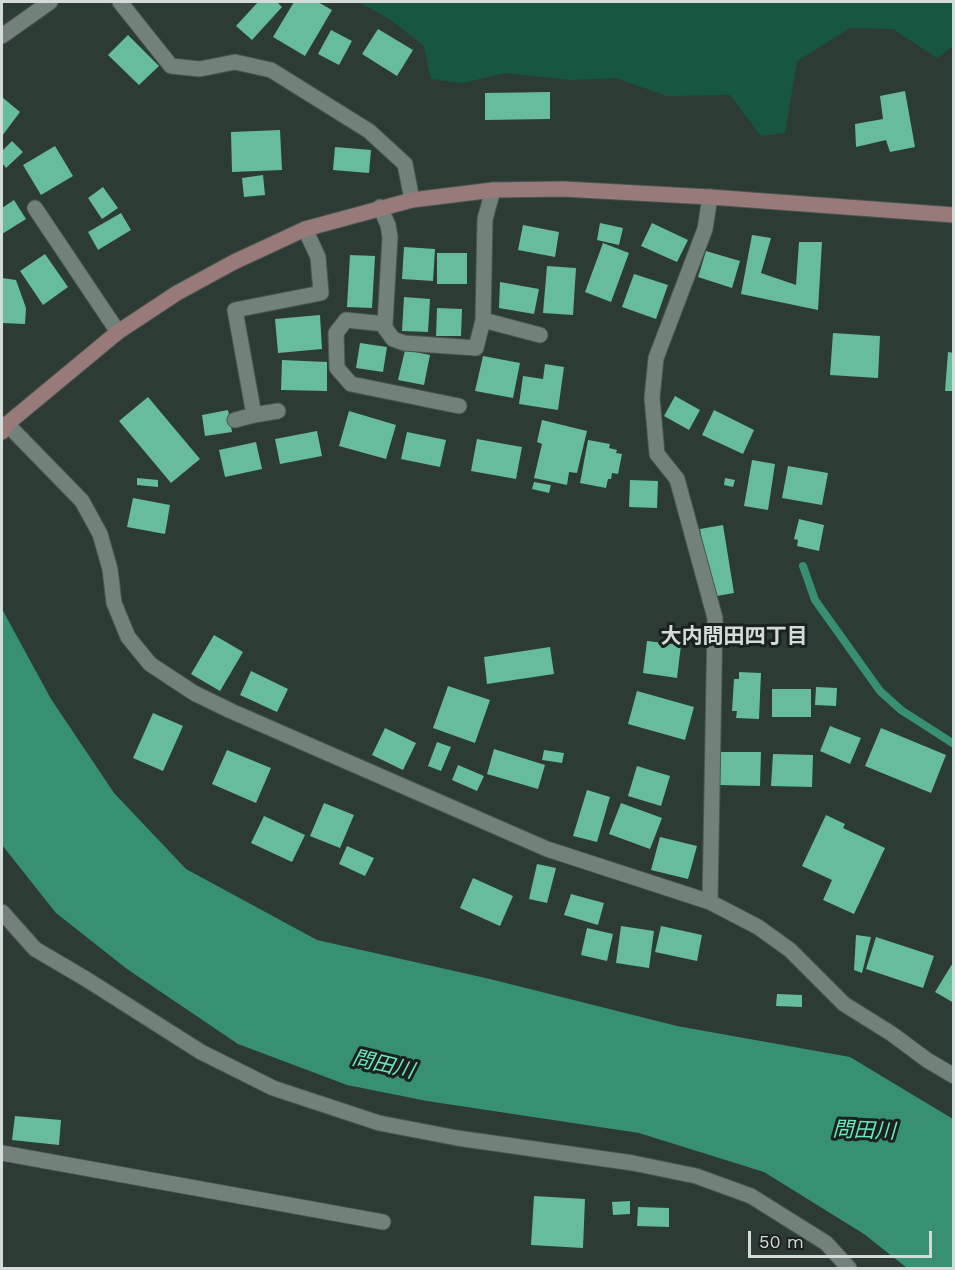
<!DOCTYPE html>
<meta charset="utf-8">
<style>
body{margin:0}
#map{position:relative;width:955px;height:1270px;overflow:hidden;background:#2d3b35;font-family:"Work Sans",sans-serif}
canvas{display:block}
.frame{position:absolute;inset:0;border:3px solid #d3dcd8;pointer-events:none}
.scale{position:absolute;left:748px;top:1231px;width:184px;height:27px;box-sizing:border-box;border:3px solid #d3dcd8;border-top:0;padding-left:8px;font-size:18px;line-height:21px;white-space:nowrap;color:#d3dcd8;-webkit-text-stroke:4px #1a211e;paint-order:stroke}
</style>
<div id="map">
<canvas width="955" height="1270"></canvas>
<div class="frame"></div>
<div class="scale">50 m</div>
</div>
<script>
const c = document.querySelector('canvas').getContext('2d');
c.lineJoin = 'round';
function fillPath(path, color) {
  c.fillStyle = color;
  c.fill(path, 'evenodd');
}
function toPath(rows) {
  const path = new Path2D();
  for (const r of rows) {
    path.moveTo(r[0], r[1]);
    for (let i = 2; i < r.length; i += 2) path.lineTo(r[i], r[i + 1]);
  }
  return path;
}
function stroke(path, color, width, dash) {
  c.strokeStyle = color;
  c.lineWidth = width;
  c.lineCap = dash ? 'butt' : 'round';
  c.setLineDash(dash || []);
  c.stroke(path);
}
function drawText(font, color, halo, rows, align = 'center') {
  c.font = font + ' "Work Sans","Noto Sans JP",sans-serif';
  c.lineWidth = 6;
  c.setLineDash([]);
  c.textBaseline = 'middle';
  c.strokeStyle = halo;
  c.fillStyle = color;
  for (const [text, x, y, turn = 0] of rows) {
    c.save();
    c.translate(x, y);
    c.rotate((+turn || 0) * Math.PI / 180);
    c.textAlign = isNaN(turn) ? turn : align;
    if (halo) c.strokeText(text, 0, 0);
    c.fillText(text, 0, 0);
    c.restore();
  }
}
fillPath(toPath([
 [358,2,953,2,953,46,937,58,893,29,850,28,797,61,785,133,761,136,730,95,667,96,616,78,571,80,505,73,463,83,431,79,424,46,388,18]
]), '#175742');
fillPath(toPath([
 [2,609,51,699,114,793,186,869,317,940,490,979,677,1026,850,1057,953,1119,953,1268,907,1268,864,1234,764,1172,639,1133,427,1101,347,1085,238,1044,127,969,56,913,2,845]
]), '#379071');
stroke(toPath([
 [803,566,815,600,880,691,901,710,954,744]
]), '#379071', 8);
fillPath(toPath([
 [258,2,277,2,282,7,252,40,236,26],
 [294,2,318,2,332,10,305,56,273,37],
 [378,29,413,50,397,76,362,54],
 [331,30,352,41,339,65,318,54],
 [128,35,159,66,139,85,108,55],
 [905,91,915,147,890,152,886,140,856,147,855,124,883,119,880,96],
 [550,92,550,119,485,120,485,93],
 [2,97,20,112,2,136],
 [280,130,282,170,232,172,231,132],
 [12,141,23,152,6,168,2,163,2,151],
 [55,146,73,176,41,195,23,165],
 [335,147,371,150,369,173,333,170],
 [263,175,265,195,244,197,242,178],
 [103,187,118,208,102,219,88,198],
 [14,200,26,219,2,234,2,208],
 [121,213,131,230,98,250,88,232],
 [600,223,623,228,619,245,597,240],
 [652,223,688,240,677,262,641,246],
 [523,225,559,232,555,257,518,250],
 [752,235,771,238,761,273,796,285,799,242,822,242,818,310,741,294],
 [603,243,629,253,611,302,585,292],
 [404,247,435,249,433,281,402,279],
 [706,251,740,261,732,288,698,277],
 [437,253,467,253,467,284,437,284],
 [45,254,68,287,43,305,20,271],
 [350,255,375,256,372,308,347,307],
 [547,266,576,268,573,315,543,313],
 [634,274,668,285,656,319,622,307],
 [2,278,16,280,26,308,25,324,2,323],
 [500,282,539,289,534,314,499,308],
 [404,297,430,299,428,332,402,331],
 [437,308,462,309,461,336,436,336],
 [320,315,322,349,278,353,275,319],
 [833,333,880,336,878,378,830,375],
 [360,343,387,347,383,372,356,368],
 [405,350,430,355,424,385,398,380],
 [948,352,954,353,954,391,945,391],
 [483,356,520,363,513,398,475,391],
 [282,360,327,362,327,391,281,390],
 [545,364,564,367,558,410,519,404,523,376,543,379],
 [675,396,700,410,689,430,664,416],
 [148,397,200,459,171,483,119,421],
 [228,410,232,432,205,436,202,415],
 [714,410,754,430,743,454,702,435],
 [349,411,396,425,386,459,339,446],
 [542,420,587,431,577,473,569,472,567,485,534,478,542,444,537,442],
 [317,431,322,456,280,464,275,439],
 [407,432,446,440,440,467,401,459],
 [477,439,522,447,516,479,471,471],
 [588,440,610,444,609,448,617,450,616,453,622,454,618,474,612,473,611,479,608,479,606,488,580,483],
 [256,442,262,469,225,477,219,450],
 [752,460,775,464,768,510,744,506],
 [788,466,828,473,822,505,782,498],
 [137,478,158,480,158,487,137,485],
 [725,478,735,480,733,487,724,485],
 [630,480,658,481,657,508,629,507],
 [534,482,551,485,549,493,532,489],
 [133,498,170,505,165,534,127,527],
 [799,519,824,525,819,551,797,546,798,540,794,539],
 [723,525,734,593,711,597,700,529],
 [214,635,243,652,220,691,191,674],
 [647,641,681,645,677,678,643,673],
 [550,647,554,674,487,684,484,657],
 [251,671,288,689,277,712,240,695],
 [739,672,761,673,759,719,736,718,737,711,732,711,734,679,739,679],
 [448,686,490,700,475,743,433,728],
 [816,687,837,688,836,706,815,705],
 [772,689,811,689,811,717,772,717],
 [637,691,694,707,685,740,628,724],
 [153,713,183,726,163,771,133,758],
 [830,726,861,738,850,764,820,751],
 [385,728,416,743,403,770,372,755],
 [881,728,946,755,931,793,865,766],
 [437,742,451,747,441,771,428,766],
 [494,749,545,765,538,789,487,774],
 [227,750,271,768,256,803,212,784],
 [544,750,564,753,562,763,542,760],
 [720,752,761,752,760,786,719,785],
 [773,754,813,755,812,787,771,786],
 [458,765,484,776,477,791,452,780],
 [637,766,670,776,661,806,628,796],
 [587,790,610,797,597,842,573,836],
 [324,803,354,815,340,848,310,836],
 [621,803,662,818,650,849,609,834],
 [826,815,845,824,843,828,885,848,854,914,823,900,832,880,802,866],
 [264,816,305,835,292,862,251,843],
 [660,837,697,846,688,879,651,870],
 [347,846,374,858,365,876,339,864],
 [537,864,556,868,547,903,529,899],
 [473,878,513,896,500,926,460,908],
 [571,894,604,903,598,925,564,915],
 [621,926,654,931,649,968,616,963],
 [661,926,702,935,697,961,655,952],
 [587,928,613,934,607,961,581,955],
 [856,935,871,937,862,973,854,970],
 [876,937,934,956,923,988,866,969],
 [954,961,954,1003,935,992],
 [777,994,802,995,802,1007,776,1006],
 [15,1116,61,1120,59,1145,12,1140],
 [534,1196,585,1199,583,1248,531,1245],
 [630,1201,630,1214,613,1215,612,1202],
 [638,1207,669,1208,669,1227,637,1226]
]), '#66bc9b');
const street = toPath([
 [120,2,171,66,200,69,235,62,271,70,369,131,405,164,412,200],
 [2,36,50,2],
 [710,197,705,229,656,358,652,398,657,454,677,479,715,618,710,902],
 [380,207,388,225,390,237,385,324,385,328,393,339,404,343,476,348,483,320,485,219,493,190],
 [35,208,118,332],
 [483,320,540,335],
 [385,324,346,320,336,333,337,368,351,384,459,406],
 [254,415,278,411],
 [235,420,254,415,235,310,321,293,318,257,305,229],
 [7,424,82,501,100,534,110,569,114,603,128,637,150,664,194,693,231,711,547,849,710,902,758,927,790,950,844,1004,892,1034,927,1060,954,1076],
 [2,912,35,949,86,979,201,1052,273,1088,379,1123,457,1138,633,1163,696,1176,751,1196,826,1243,849,1268],
 [2,1153,383,1222]
]);
const secondary = toPath([
 [2,432,7,424,118,332,177,293,234,262,305,229,412,200,493,190,563,189,710,197,954,215]
]);
stroke(street, '#4a5651', 17);
stroke(secondary, '#4a5651', 17);
stroke(street, '#72827b', 15);
stroke(secondary, '#987b78', 15);
drawText('bold 21px', '#d3dcd8', '#1a211e', [
 ["大内問田四丁目",734,637]
]);
drawText('italic 21px', '#6ee7bb', '#1a211e', [
 ["問田川",383,1065,13],
 ["問田川",864,1131,2]
]);
</script>
